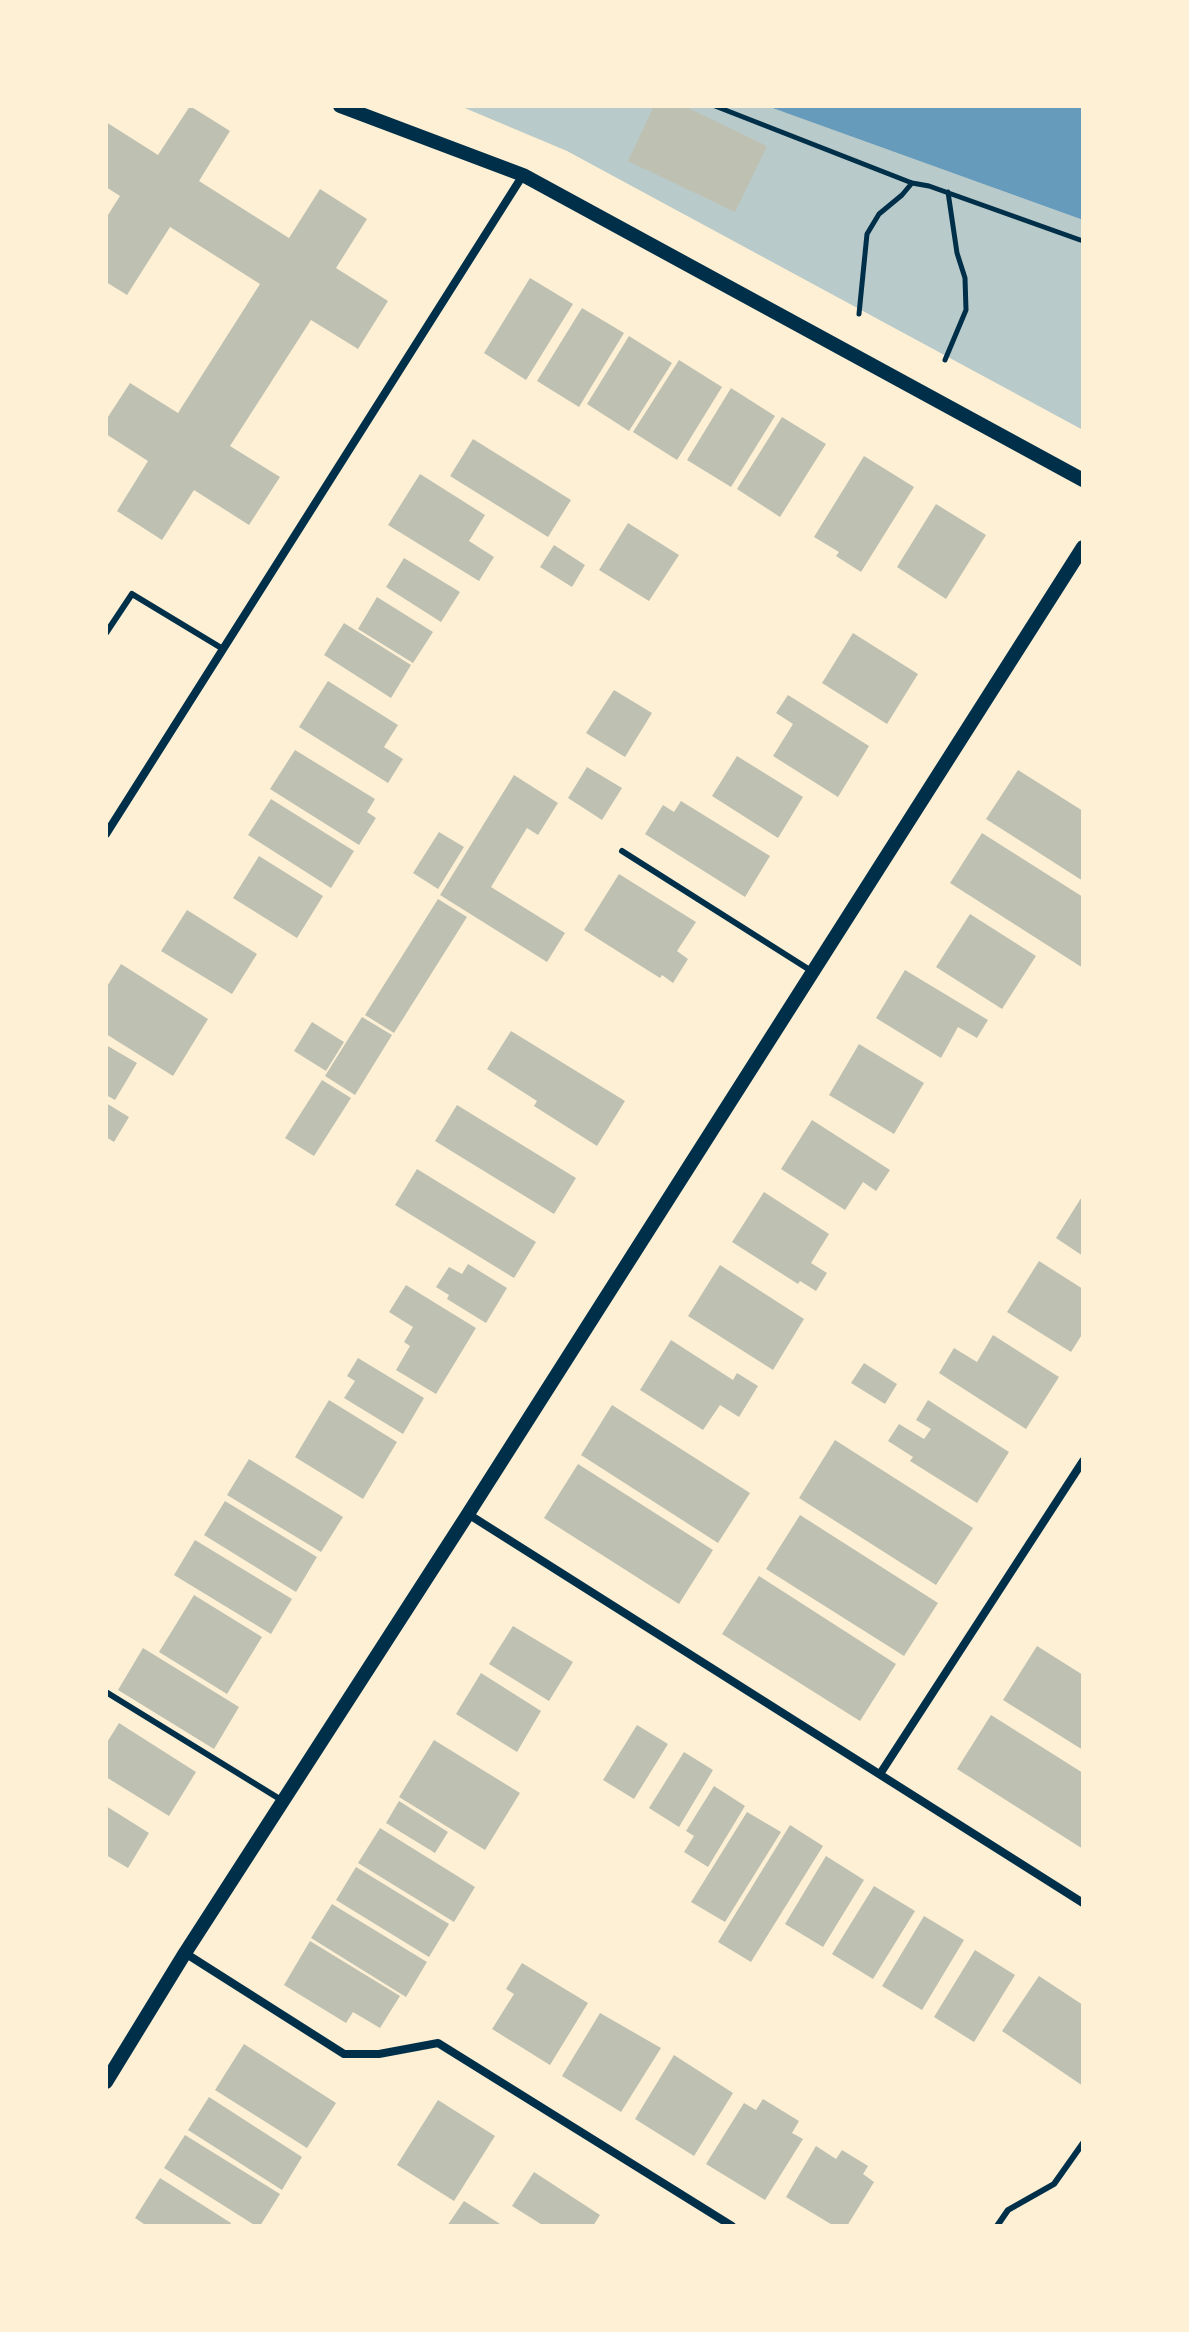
<!DOCTYPE html>
<style>
body{margin:0}
#map{position:relative;width:1189px;height:2332px;overflow:hidden;background:#fdf0d5;font-family:Merriweather,serif}
canvas{display:block}
.frame{position:absolute;inset:0;border:108px solid #fdf0d5;pointer-events:none}
</style>
<div id="map">
<canvas width="1189" height="2332"></canvas>
<div class="frame"></div>
</div>
<script>
const c = document.querySelector('canvas').getContext('2d');
c.lineJoin = 'round';
function fillPath(path, color) {
  c.fillStyle = color;
  c.fill(path, 'evenodd');
}
function toPath(rows) {
  const path = new Path2D();
  for (const r of rows) {
    path.moveTo(r[0], r[1]);
    for (let i = 2; i < r.length; i += 2) path.lineTo(r[i], r[i + 1]);
  }
  return path;
}
function stroke(path, color, width, dash) {
  c.strokeStyle = color;
  c.lineWidth = width;
  c.lineCap = dash ? 'butt' : 'round';
  c.setLineDash(dash || []);
  c.stroke(path);
}
fillPath(toPath([
 [460,106,767,106,1083,220,1083,430,567,151]
]), '#b9caca');
fillPath(toPath([
 [767,106,1083,106,1083,220,789,114]
]), '#669bbc');
fillPath(toPath([
 [190,106,230,131,199,181,289,238,320,189,367,219,336,268,388,301,358,349,311,320,230,446,280,477,249,525,194,490,162,540,117,511,148,461,106,434,106,420,130,383,178,413,260,284,170,227,127,295,106,282,106,218,120,196,106,187,106,122,158,155],
 [654,106,684,106,767,146,735,212,628,161],
 [530,278,573,304,526,380,484,353],
 [582,308,624,333,579,407,537,381],
 [629,336,672,363,629,431,587,404],
 [679,360,722,387,677,460,633,432],
 [731,388,775,416,731,487,687,460],
 [782,417,826,444,780,517,737,489],
 [473,439,571,500,548,537,450,476],
 [864,456,914,487,861,572,836,556,839,552,814,537],
 [420,474,485,515,469,541,494,557,479,581,388,525],
 [936,504,986,535,946,599,897,567],
 [628,523,679,555,649,601,599,570],
 [554,545,585,565,572,587,540,567],
 [404,558,460,592,441,622,386,587],
 [377,597,433,632,413,663,358,629],
 [344,623,411,665,391,698,324,655],
 [853,633,918,674,887,724,822,683],
 [328,681,398,725,384,747,403,759,388,783,299,727],
 [614,690,652,713,625,757,586,733],
 [788,695,869,746,838,797,773,756,793,724,776,713],
 [295,750,375,799,367,812,376,818,359,845,270,789],
 [737,756,803,797,778,838,712,796],
 [587,767,622,788,602,820,568,798],
 [1018,770,1083,811,1083,881,986,819],
 [514,775,558,803,538,835,527,828,491,887,565,933,547,962,440,895],
 [271,799,354,851,331,888,248,835],
 [681,801,770,856,745,897,645,834,663,805,674,812],
 [439,832,464,847,438,889,413,873],
 [982,833,1083,897,1083,968,950,883],
 [259,856,323,896,297,938,233,898],
 [619,874,696,922,677,951,688,959,673,983,662,975,660,978,584,930],
 [438,899,467,917,394,1033,365,1015],
 [187,910,257,954,232,994,161,951],
 [970,914,1036,956,1002,1009,936,967],
 [121,964,208,1019,173,1076,106,1034,106,988],
 [905,970,988,1020,977,1038,958,1027,941,1058,876,1018],
 [362,1017,392,1035,355,1095,325,1076],
 [312,1022,344,1042,326,1071,294,1051],
 [511,1031,625,1101,597,1146,534,1106,537,1101,487,1069],
 [859,1044,924,1083,894,1134,829,1095],
 [106,1045,137,1063,115,1100,106,1095],
 [322,1080,351,1098,314,1156,285,1138],
 [106,1103,129,1117,114,1142,106,1137],
 [457,1105,576,1178,554,1214,435,1141],
 [812,1120,890,1170,876,1191,863,1182,845,1210,781,1169],
 [417,1169,536,1242,514,1278,395,1205],
 [764,1192,829,1234,811,1263,827,1273,816,1291,800,1281,798,1284,732,1242],
 [1083,1195,1083,1256,1056,1238],
 [1039,1261,1083,1289,1083,1333,1071,1352,1007,1312],
 [468,1264,507,1288,486,1323,447,1299,449,1295,436,1287,449,1267,462,1274],
 [720,1265,804,1319,773,1370,688,1316],
 [406,1285,476,1328,436,1394,396,1370,410,1346,404,1342,413,1327,389,1312],
 [993,1335,1059,1377,1026,1429,939,1373,954,1348,977,1362],
 [671,1340,733,1380,737,1373,758,1386,739,1417,720,1405,703,1430,640,1390],
 [358,1358,424,1398,403,1434,344,1398,355,1381,347,1376],
 [864,1363,897,1384,885,1404,851,1383],
 [329,1400,397,1442,363,1499,295,1457],
 [928,1400,1009,1452,977,1503,910,1461,913,1457,888,1441,899,1424,924,1439,931,1429,916,1420],
 [612,1405,750,1493,718,1543,581,1455],
 [835,1440,973,1528,936,1585,799,1498],
 [249,1459,343,1517,321,1552,227,1495],
 [578,1464,713,1550,679,1604,544,1518],
 [225,1501,317,1557,296,1592,204,1535],
 [800,1515,938,1603,904,1656,766,1569],
 [195,1540,292,1599,271,1634,174,1575],
 [759,1576,896,1664,860,1721,722,1634],
 [194,1595,262,1637,227,1694,159,1652],
 [513,1626,573,1662,549,1701,489,1664],
 [1037,1646,1083,1675,1083,1750,1003,1700],
 [143,1648,239,1707,214,1749,118,1690],
 [481,1673,541,1711,517,1752,456,1714],
 [991,1715,1083,1773,1083,1849,957,1769],
 [119,1723,196,1772,169,1816,106,1777,106,1744],
 [637,1725,668,1744,634,1799,603,1780],
 [434,1740,520,1793,485,1850,399,1797],
 [684,1752,713,1770,679,1827,649,1808],
 [714,1786,745,1806,708,1867,684,1852,694,1836,686,1831],
 [399,1801,448,1832,435,1853,386,1823],
 [106,1806,149,1833,128,1868,106,1855],
 [747,1812,781,1832,725,1922,691,1902],
 [790,1825,823,1846,751,1962,718,1942],
 [380,1828,475,1887,454,1922,358,1863],
 [826,1856,864,1880,823,1947,785,1924],
 [356,1867,449,1924,429,1957,336,1900],
 [874,1886,915,1911,873,1979,832,1954],
 [332,1904,427,1962,406,1997,311,1938],
 [924,1916,964,1940,922,2010,882,1986],
 [310,1941,400,1996,380,2028,353,2012,346,2023,284,1985],
 [975,1950,1015,1975,974,2042,934,2017],
 [522,1963,588,2003,550,2065,492,2029,514,1994,506,1989],
 [1039,1976,1083,2005,1083,2086,1002,2031],
 [600,2013,661,2048,621,2112,562,2076],
 [244,2044,336,2103,307,2148,215,2090],
 [674,2055,733,2093,694,2156,635,2119],
 [209,2097,302,2157,282,2190,188,2130],
 [763,2099,799,2121,792,2133,803,2139,765,2200,706,2164,744,2103,756,2110],
 [438,2100,495,2136,454,2201,397,2165],
 [185,2135,280,2194,260,2226,256,2226,164,2168],
 [816,2146,836,2159,842,2150,868,2166,863,2174,874,2182,847,2226,834,2226,786,2197],
 [534,2172,600,2215,593,2226,544,2226,512,2206],
 [160,2178,231,2223,230,2226,147,2226,135,2218],
 [464,2201,494,2220,503,2226,447,2226]
]), '#bec0b2');
stroke(toPath([
 [715,106,912,183,929,186,1083,241],
 [859,314,867,234,879,214,902,195,912,183],
 [945,360,966,310,965,278,957,253,948,192]
]), '#003049', 5);
stroke(toPath([
 [106,633,132,594,223,649],
 [622,851,813,972],
 [106,1692,283,1801],
 [997,2226,1008,2210,1054,2184,1083,2143]
]), '#003049', 6);
stroke(toPath([
 [106,834,523,175],
 [468,1514,1083,1903],
 [880,1774,1083,1461],
 [185,1953,344,2054,379,2054,438,2043,732,2226]
]), '#003049', 8);
stroke(toPath([
 [340,106,523,175,1083,480],
 [106,2082,185,1953,468,1514,1083,547]
]), '#003049', 14);
</script>
